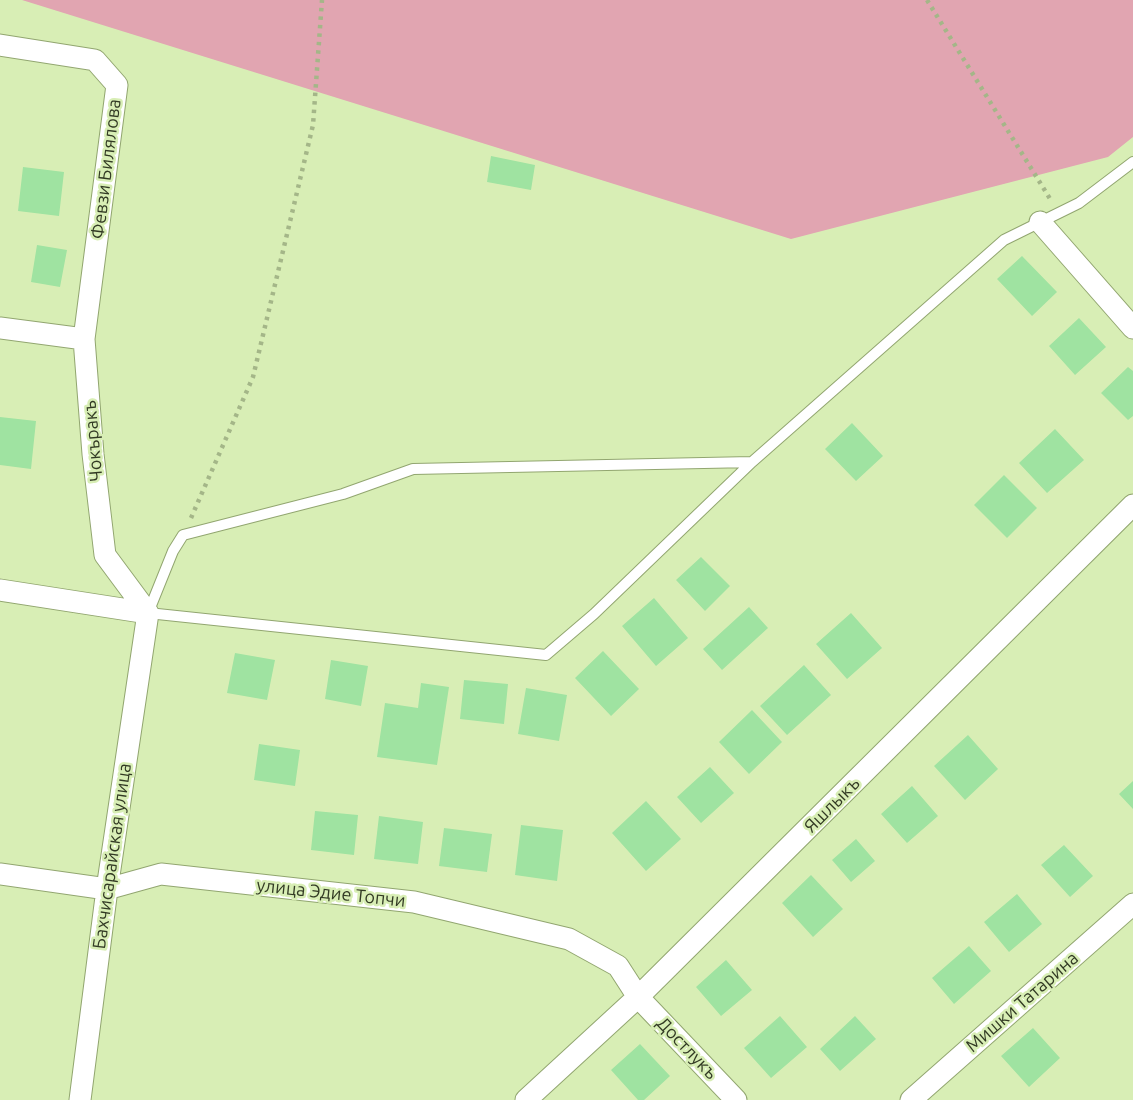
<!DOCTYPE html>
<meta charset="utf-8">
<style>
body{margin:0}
canvas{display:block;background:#d8eeb5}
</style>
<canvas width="1133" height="1100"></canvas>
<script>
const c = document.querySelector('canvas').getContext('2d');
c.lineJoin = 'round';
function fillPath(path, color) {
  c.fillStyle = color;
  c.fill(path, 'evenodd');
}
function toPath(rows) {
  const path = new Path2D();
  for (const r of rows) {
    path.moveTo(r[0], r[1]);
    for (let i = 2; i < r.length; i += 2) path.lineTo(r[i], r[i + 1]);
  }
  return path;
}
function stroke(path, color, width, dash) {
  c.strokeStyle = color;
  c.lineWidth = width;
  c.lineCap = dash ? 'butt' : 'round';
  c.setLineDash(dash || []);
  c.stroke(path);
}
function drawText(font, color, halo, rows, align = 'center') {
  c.font = font + ' Ubuntu,sans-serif';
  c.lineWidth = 5;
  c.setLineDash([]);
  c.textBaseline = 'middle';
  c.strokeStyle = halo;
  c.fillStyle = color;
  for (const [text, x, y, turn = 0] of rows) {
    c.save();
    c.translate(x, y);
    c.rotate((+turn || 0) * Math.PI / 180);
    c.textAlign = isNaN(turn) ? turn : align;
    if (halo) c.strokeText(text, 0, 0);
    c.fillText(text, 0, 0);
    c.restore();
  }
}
fillPath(toPath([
 [22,0,1133,0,1133,137,1108,157,791,239]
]), '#e1a5b1');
fillPath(toPath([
 [491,156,535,165,531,190,487,182],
 [23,167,64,172,59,216,18,211],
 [37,245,67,250,60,287,31,282],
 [1022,256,1057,292,1032,316,997,279],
 [1079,318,1106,347,1075,375,1049,346],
 [1128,367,1133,371,1133,416,1128,420,1101,393],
 [0,417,36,421,31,469,0,465],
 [852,423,883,456,856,481,825,449],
 [1055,429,1084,460,1047,493,1019,463],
 [1004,475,1037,508,1007,538,974,505],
 [701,557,730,586,705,611,676,580],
 [654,598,688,638,656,666,622,626],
 [749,607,768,628,722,670,703,649],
 [851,613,882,648,847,679,816,644],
 [603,651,639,689,611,716,575,678],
 [235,653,275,660,267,700,227,693],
 [331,660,368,666,361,706,325,699],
 [804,665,831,695,787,735,760,706],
 [464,680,508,684,504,724,460,719],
 [421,683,449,687,437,765,377,757,385,703,418,708],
 [526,688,567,695,559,741,518,734],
 [752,710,782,742,749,774,719,742],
 [968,735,998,769,965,800,934,766],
 [259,744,300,750,295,786,254,780],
 [710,767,734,793,701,823,677,797],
 [1133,781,1133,809,1119,794],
 [912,786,938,816,907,843,881,814],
 [646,801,681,839,646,871,612,833],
 [315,811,358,815,354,855,311,850],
 [379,816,423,822,418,864,374,859],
 [521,825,563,830,557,881,515,875],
 [444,828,492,834,487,872,439,866],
 [856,839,875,861,851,882,832,860],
 [1064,845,1093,876,1070,897,1041,865],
 [811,875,843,909,813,937,782,903],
 [1017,894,1042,924,1009,952,984,922],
 [969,946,991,971,954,1004,932,978],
 [726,960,752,990,721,1016,696,987],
 [780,1016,807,1047,771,1078,744,1048],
 [855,1016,876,1039,840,1071,820,1049],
 [1033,1028,1060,1058,1029,1087,1001,1056],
 [640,1044,670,1076,644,1100,638,1100,611,1070]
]), '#9fe3a1');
const lane = toPath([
 [752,462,594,614,546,655,148,613,173,551,183,535,343,494,413,469,752,462,1004,240,1079,203,1133,162]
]);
const street = toPath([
 [0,45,95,60,117,85,84,339],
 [1040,222,1133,328],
 [0,328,84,339,93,454,105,555,148,613],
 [0,590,148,613],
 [0,874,107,889,161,874,414,902,569,939,618,966,638,997,736,1100],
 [80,1100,107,889,148,613],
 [526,1100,638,997,1133,505],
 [911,1100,1133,904]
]);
stroke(lane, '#92a670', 12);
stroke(street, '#92a670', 23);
stroke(toPath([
 [927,0,1052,202],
 [191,518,253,377,313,125,322,0]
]), '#a4b688', 4.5, [3.5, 5]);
stroke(lane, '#fff', 10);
stroke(street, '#fff', 21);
drawText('18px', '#323a24', '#d8eeb5', [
 ["Февзи Билялова",106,169,-83],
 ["Чокъракъ",93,441,-95],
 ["Яшлыкъ",832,805,-45],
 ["Бахчисарайская улица",112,856,-82],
 ["улица Эдие Топчи",331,893,6],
 ["Мишки Татарина",1022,1002,-41],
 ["Достлукъ",687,1048,46]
]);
</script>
